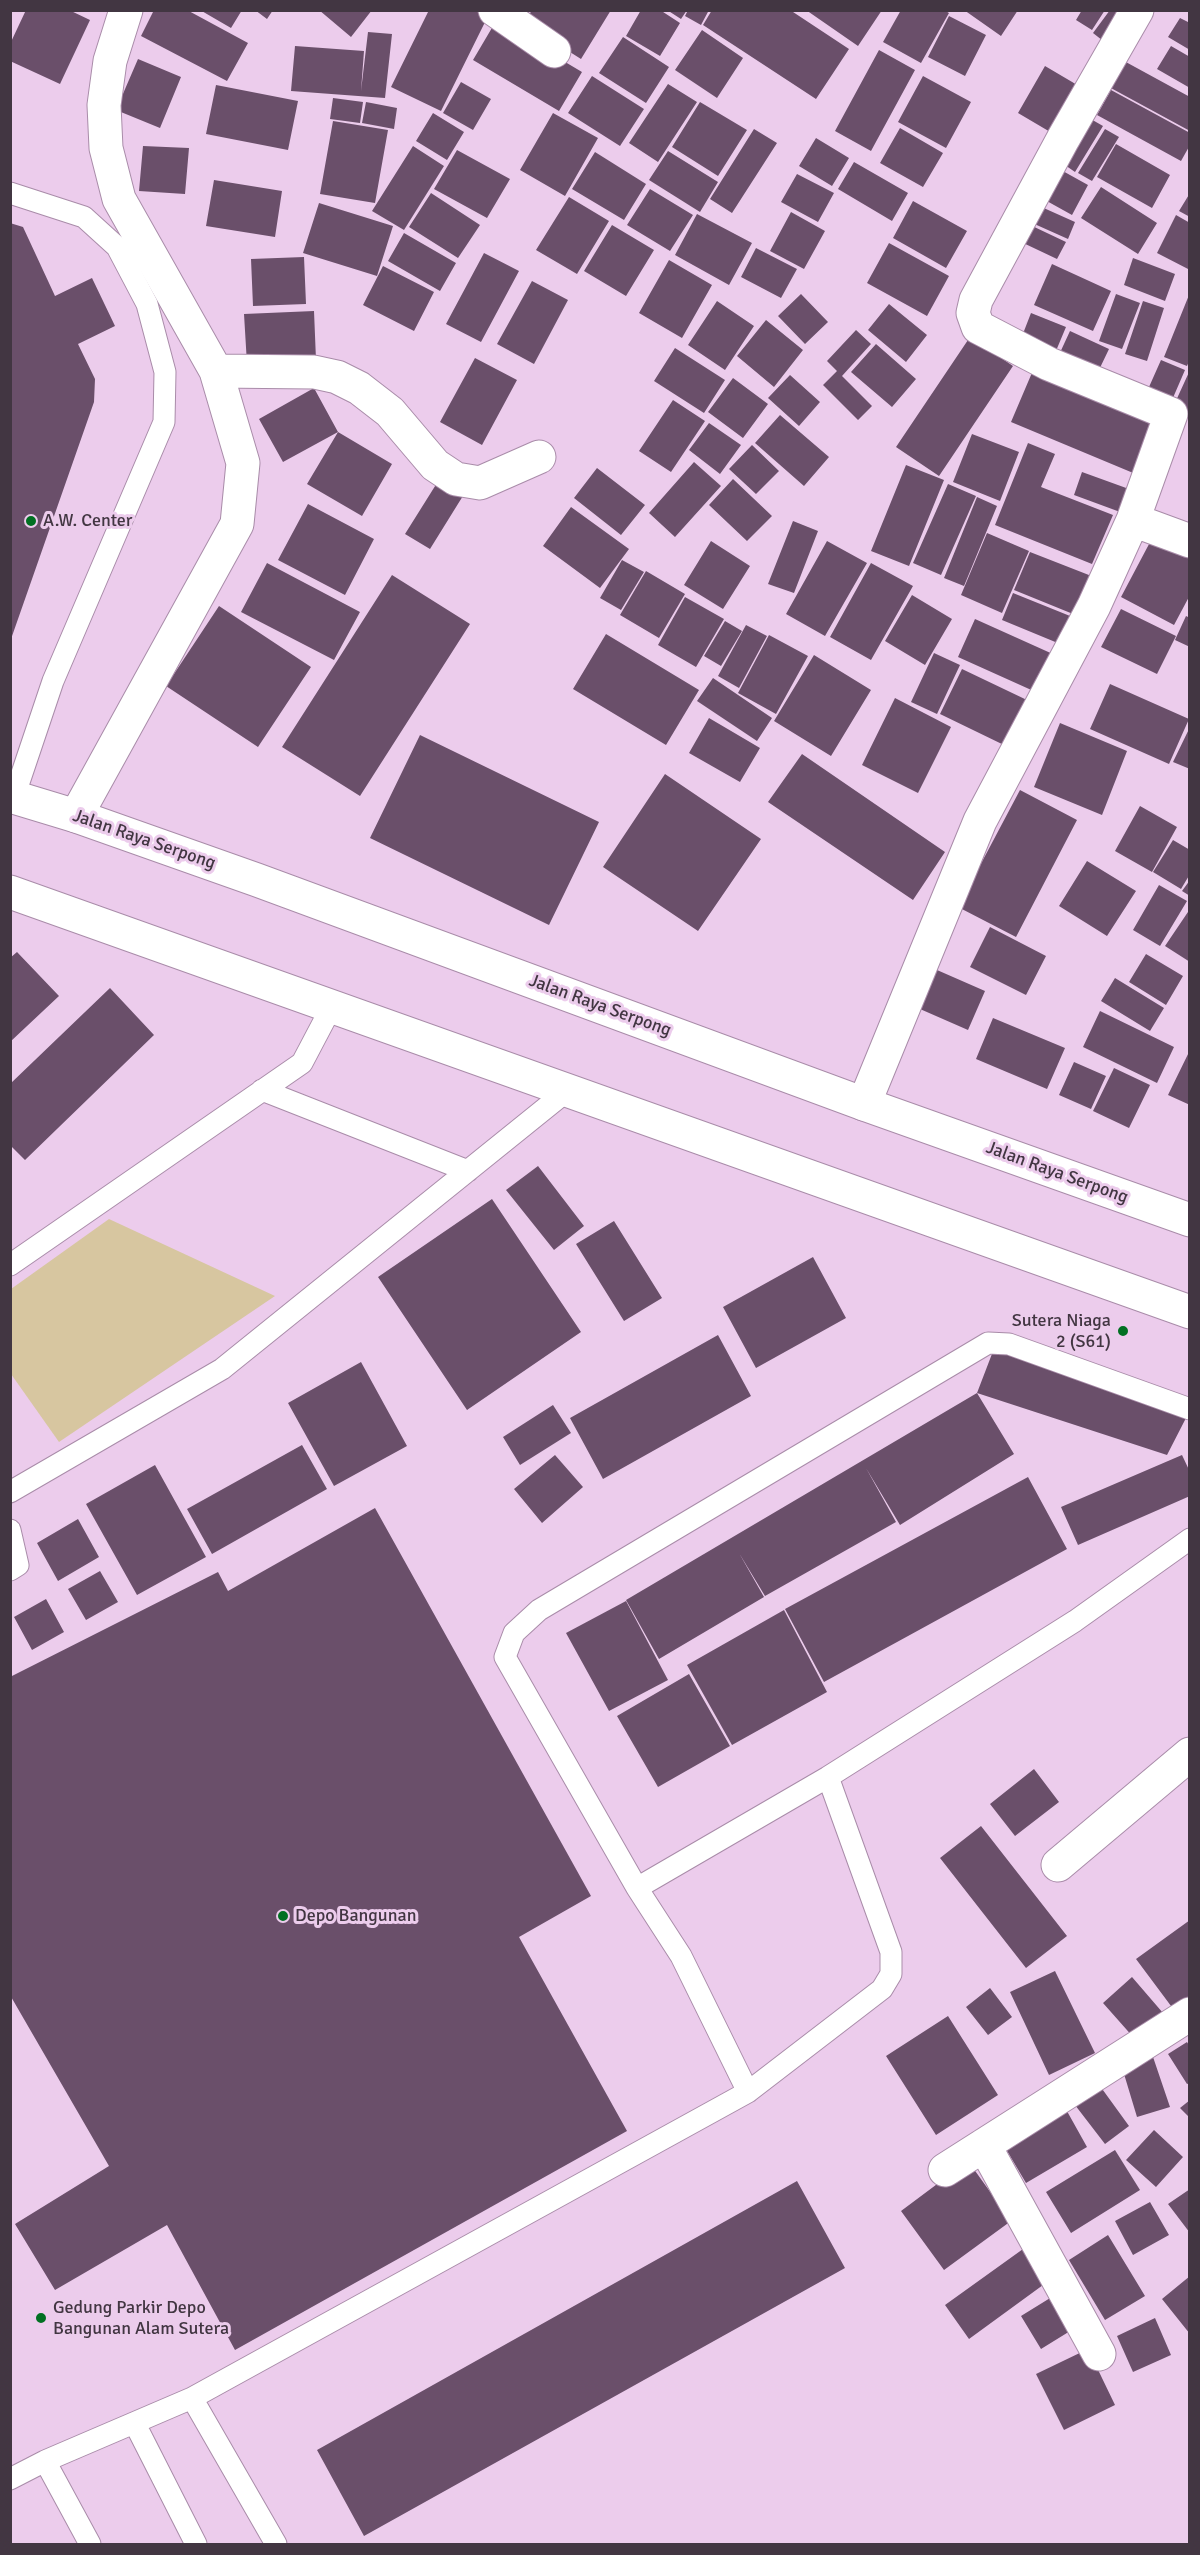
<!DOCTYPE html>
<style>
body{margin:0}
#map{position:relative;width:1200px;height:2555px;overflow:hidden;background:#ecccec;font-family:Signika,sans-serif}
canvas{display:block}
.frame{position:absolute;inset:0;border:12px solid #423642;pointer-events:none}
</style>
<div id="map">
<canvas width="1200" height="2555"></canvas>
<div class="frame"></div>
</div>
<script>
const c = document.querySelector('canvas').getContext('2d');
c.lineJoin = 'round';
function fillPath(path, color) {
  c.fillStyle = color;
  c.fill(path, 'evenodd');
}
function toPath(rows) {
  const path = new Path2D();
  for (const r of rows) {
    path.moveTo(r[0], r[1]);
    for (let i = 2; i < r.length; i += 2) path.lineTo(r[i], r[i + 1]);
  }
  return path;
}
function stroke(path, color, width, dash) {
  c.strokeStyle = color;
  c.lineWidth = width;
  c.lineCap = dash ? 'butt' : 'round';
  c.setLineDash(dash || []);
  c.stroke(path);
}
function drawText(font, color, halo, rows, align = 'center') {
  c.font = font + ' Signika,sans-serif';
  c.lineWidth = 6;
  c.setLineDash([]);
  c.textBaseline = 'middle';
  c.strokeStyle = halo;
  c.fillStyle = color;
  for (const [text, x, y, turn = 0] of rows) {
    c.save();
    c.translate(x, y);
    c.rotate((+turn || 0) * Math.PI / 180);
    c.textAlign = isNaN(turn) ? turn : align;
    if (halo) c.strokeText(text, 0, 0);
    c.fillText(text, 0, 0);
    c.restore();
  }
}
fillPath(toPath([
 [109,1219,275,1296,59,1442,11,1374,11,1289]
]), '#d7c6a0');
fillPath(toPath([
 [26,10,69,10,90,20,60,84,10,61,10,44],
 [154,10,187,10,248,43,227,81,141,36],
 [200,10,242,10,231,28],
 [255,10,273,10,267,19],
 [319,10,372,10,351,37],
 [429,10,482,10,489,14,441,111,391,87],
 [532,10,611,10,581,59,524,23],
 [641,10,660,10,680,23,660,56,626,36],
 [667,10,687,10,681,19],
 [688,10,709,10,701,25,685,16],
 [712,10,790,10,849,49,816,99,703,25],
 [806,10,882,10,858,46],
 [901,10,944,10,949,13,921,63,883,42],
 [964,10,1018,10,1001,36],
 [1082,10,1105,10,1092,30,1076,20],
 [1110,10,1129,10,1107,44,1093,33],
 [949,16,986,35,965,76,928,57],
 [1180,18,1190,23,1190,50,1168,37],
 [496,21,582,72,559,111,473,60],
 [702,30,743,58,717,98,675,70],
 [368,32,392,34,385,98,291,91,295,46,364,51,361,91],
 [623,37,669,67,646,103,599,73],
 [1171,46,1190,57,1190,88,1157,69],
 [879,50,915,70,871,151,835,131],
 [138,59,181,77,160,128,116,110],
 [1124,61,1190,97,1190,131,1109,87],
 [1045,66,1084,89,1057,136,1018,113],
 [592,76,644,109,620,146,568,113],
 [923,76,971,102,946,148,898,122],
 [461,82,491,99,473,130,443,113],
 [668,84,697,102,658,162,629,143],
 [216,85,298,101,288,150,206,134],
 [1111,90,1190,133,1190,145,1181,161,1097,115],
 [333,98,363,102,360,123,330,119],
 [366,102,397,108,394,129,362,123],
 [700,102,747,130,718,176,672,147],
 [433,113,464,132,447,160,416,141],
 [553,113,598,138,565,196,520,170],
 [1089,118,1103,126,1075,172,1062,163],
 [333,121,388,130,375,203,320,194],
 [900,128,943,153,923,187,880,163],
 [754,129,777,143,732,213,710,199],
 [1105,129,1119,137,1092,181,1078,173],
 [816,138,849,158,832,186,799,166],
 [1116,144,1170,175,1152,208,1097,177],
 [143,146,189,148,185,194,139,191],
 [413,146,444,166,404,230,372,211],
 [457,150,510,179,487,218,434,189],
 [668,151,718,182,700,212,649,180],
 [595,152,646,184,624,220,572,189],
 [854,162,908,193,892,221,838,189],
 [1061,170,1088,185,1072,215,1045,200],
 [797,174,834,193,818,222,781,202],
 [214,180,282,191,275,237,206,226],
 [1101,187,1157,223,1138,254,1081,218],
 [650,189,693,215,670,251,627,225],
 [431,193,480,225,458,258,409,227],
 [1190,193,1190,217,1179,211],
 [569,197,609,221,577,274,536,250],
 [913,201,967,231,946,268,893,238],
 [319,203,393,226,377,276,303,253],
 [1037,205,1075,222,1068,239,1030,222],
 [791,212,825,231,804,269,770,251],
 [697,214,752,243,729,285,675,255],
 [1176,215,1190,223,1190,270,1157,253],
 [10,223,23,227,55,296,92,278,115,326,78,344,95,379,94,402,11,639],
 [1028,224,1066,242,1057,259,1019,241],
 [612,225,654,250,626,296,584,271],
 [404,233,456,263,440,291,388,261],
 [889,243,949,276,927,316,867,283],
 [756,248,797,269,781,298,741,277],
 [484,253,519,271,481,342,446,324],
 [304,257,306,304,253,306,251,259],
 [1133,258,1175,274,1165,301,1124,285],
 [669,260,712,285,682,338,639,313],
 [1052,264,1111,291,1093,331,1034,305],
 [383,266,434,292,414,331,363,305],
 [532,281,568,300,534,364,497,344],
 [801,294,828,322,805,344,778,316],
 [1116,294,1140,303,1122,349,1099,341],
 [1189,295,1190,359,1187,366,1164,357],
 [717,301,754,326,725,370,688,345],
 [1143,301,1164,308,1147,361,1125,354],
 [889,304,927,335,906,362,868,330],
 [314,311,316,360,247,364,244,314],
 [1031,313,1066,327,1053,358,1019,344],
 [766,320,803,350,774,387,737,356],
 [856,330,871,344,842,376,872,406,858,420,823,385,837,371,827,361],
 [1070,331,1109,349,1097,374,1058,357],
 [970,337,1013,366,939,476,896,447],
 [876,344,916,379,892,407,851,372],
 [675,348,725,380,704,413,654,381],
 [475,358,517,380,482,445,440,422],
 [1161,360,1185,370,1169,407,1145,396],
 [1034,368,1160,421,1138,475,1011,422],
 [1190,370,1190,412,1174,405],
 [790,375,820,402,799,426,768,398],
 [733,378,768,404,743,438,708,412],
 [314,388,338,432,283,462,259,419],
 [673,400,705,421,671,472,639,451],
 [780,415,829,457,804,486,755,443],
 [709,423,741,445,720,474,689,450],
 [338,432,392,464,362,516,307,484],
 [972,434,1019,452,1000,501,953,482],
 [1028,443,1055,454,1041,487,1113,515,1092,564,995,525],
 [752,445,779,471,756,494,729,469],
 [694,462,721,486,675,537,649,513],
 [906,465,944,480,909,566,871,551],
 [597,468,645,505,621,535,574,498],
 [1082,472,1140,493,1131,516,1074,495],
 [442,475,466,491,430,549,405,534],
 [733,479,772,516,747,541,709,505],
 [948,484,976,496,941,575,913,563],
 [977,497,997,506,964,586,944,578],
 [308,504,374,539,345,595,278,560],
 [571,507,629,549,600,588,543,546],
 [793,521,818,531,794,593,768,584],
 [1157,529,1190,547,1190,595,1174,625,1121,597],
 [987,533,1029,551,1002,613,961,595],
 [711,541,750,566,723,609,684,585],
 [827,541,867,563,825,636,786,614],
 [1030,552,1094,577,1078,616,1014,590],
 [622,560,644,572,621,610,600,598],
 [267,563,360,612,334,660,241,612],
 [871,563,913,586,871,660,830,637],
 [646,571,685,594,659,638,620,615],
 [392,575,470,624,360,796,282,747],
 [1013,593,1075,618,1065,646,1002,620],
 [912,595,952,619,925,665,885,641],
 [685,597,724,619,696,667,658,645],
 [219,606,311,667,258,747,166,686],
 [1121,609,1176,636,1157,674,1101,647],
 [1186,616,1190,618,1190,647,1175,640],
 [975,619,1055,655,1038,693,958,657],
 [725,621,742,631,721,666,704,656],
 [746,625,767,636,739,688,718,676],
 [606,634,699,690,666,745,573,689],
 [769,635,808,656,776,714,738,693],
 [934,653,960,665,937,714,911,702],
 [814,655,871,690,831,756,774,721],
 [962,669,1029,701,1006,746,940,714],
 [713,678,772,718,757,741,697,701],
 [1110,684,1189,719,1169,764,1090,729],
 [895,698,951,727,918,793,862,765],
 [709,718,760,748,740,782,689,753],
 [1060,723,1127,751,1102,815,1034,787],
 [1190,727,1190,769,1173,762],
 [420,735,599,822,549,925,370,838],
 [802,754,945,852,913,900,768,802],
 [665,774,761,839,698,931,603,867],
 [1020,790,1077,820,1016,937,958,907],
 [1140,806,1177,827,1152,872,1115,851],
 [1173,840,1190,850,1190,874,1181,889,1153,872],
 [1087,861,1136,891,1107,936,1059,906],
 [1190,880,1190,896,1182,891],
 [1159,885,1187,901,1160,946,1133,930],
 [1190,909,1190,962,1165,946],
 [990,927,1046,956,1026,995,970,967],
 [17,952,59,996,10,1042,10,958],
 [1146,954,1183,976,1166,1005,1129,982],
 [937,970,985,991,968,1030,920,1009],
 [1115,978,1164,1008,1150,1031,1101,1001],
 [110,988,154,1035,25,1160,10,1145,10,1084],
 [1100,1011,1174,1047,1157,1083,1083,1047],
 [993,1018,1065,1048,1047,1089,976,1059],
 [1190,1050,1190,1105,1168,1095],
 [1074,1062,1106,1076,1091,1109,1059,1095],
 [1114,1068,1150,1085,1129,1128,1093,1111],
 [538,1166,584,1226,554,1250,506,1190],
 [492,1199,581,1332,467,1410,378,1277],
 [614,1221,662,1298,624,1321,576,1244],
 [813,1257,846,1318,756,1368,723,1307],
 [718,1335,751,1396,603,1479,570,1418],
 [995,1346,1186,1418,1167,1455,977,1393],
 [361,1362,407,1446,334,1486,288,1403],
 [977,1393,1014,1454,900,1525,866,1468,896,1522,765,1596,739,1553,764,1597,659,1659,626,1600],
 [553,1405,571,1433,520,1465,503,1437],
 [302,1445,327,1489,212,1554,187,1509],
 [555,1455,583,1487,542,1523,514,1489],
 [1182,1455,1190,1472,1190,1496,1078,1545,1061,1507],
 [155,1465,206,1557,137,1595,86,1504],
 [1028,1477,1067,1549,824,1682,785,1609],
 [375,1508,591,1896,519,1937,627,2131,235,2350,167,2225,55,2290,15,2224,109,2166,10,1995,10,1677,218,1572,228,1591],
 [78,1519,99,1557,58,1581,37,1543],
 [100,1571,118,1602,86,1620,68,1589],
 [46,1599,64,1632,32,1650,14,1617],
 [626,1601,668,1680,609,1711,566,1633],
 [784,1610,827,1692,732,1745,687,1665],
 [689,1674,730,1746,658,1787,617,1716],
 [1034,1769,1059,1802,1015,1836,990,1804],
 [981,1826,1067,1936,1026,1968,940,1858],
 [1190,1920,1190,1999,1174,2010,1136,1959],
 [1055,1971,1095,2053,1049,2075,1010,1992],
 [1132,1977,1163,2013,1134,2038,1103,2003],
 [990,1988,1012,2017,988,2035,966,2007],
 [948,2016,998,2095,936,2135,886,2056],
 [1187,2042,1190,2047,1190,2083,1187,2084,1168,2054],
 [1152,2054,1170,2107,1137,2117,1121,2064],
 [1100,2086,1129,2126,1105,2144,1075,2105],
 [1190,2100,1190,2118,1180,2108],
 [1063,2104,1087,2147,1026,2183,1000,2139],
 [1154,2130,1183,2157,1156,2187,1126,2160],
 [1115,2150,1140,2190,1071,2233,1046,2192],
 [968,2161,1011,2221,944,2270,901,2211],
 [797,2181,845,2268,364,2536,317,2450],
 [1190,2189,1190,2233,1168,2204],
 [1150,2202,1169,2235,1133,2255,1115,2221],
 [1108,2235,1145,2296,1105,2320,1069,2260],
 [1030,2244,1054,2277,969,2339,945,2305],
 [1190,2276,1190,2334,1162,2299],
 [1055,2295,1075,2328,1041,2349,1021,2316],
 [1155,2318,1171,2355,1133,2372,1117,2336],
 [1088,2349,1115,2405,1064,2430,1036,2374]
]), '#6a4f6a');
const service = toPath([
 [10,193,84,217,117,247,147,304,165,372,164,422,53,681,14,797],
 [262,1090,468,1171],
 [10,1265,302,1063,332,1006],
 [10,1492,222,1369,568,1090],
 [10,1530,18,1565,10,1570],
 [828,1777,637,1888,505,1657,514,1633,539,1610,988,1343,1009,1344,1190,1409],
 [637,1888,681,1956,748,2092],
 [192,2398,276,2544],
 [135,2424,196,2544],
 [45,2461,90,2544],
 [10,2479,45,2461,192,2398,748,2092,882,1989,891,1974,891,1952,828,1777,1075,1621,1190,1539]
]);
const minor = toPath([
 [495,10,554,51],
 [216,371,314,372,337,377,359,388,390,412,435,465,456,479,480,483,539,457],
 [1133,520,1190,541],
 [76,816,237,524,243,463,216,371,119,199,106,148,104,105,110,61,126,10],
 [864,1104,980,821,1094,606,1133,520,1171,414,1049,364,978,327,973,313,976,300,1063,139,1137,10],
 [1058,1865,1190,1754],
 [984,2145,1099,2354],
 [945,2170,1190,2014]
]);
const primary = toPath([
 [10,796,76,816,257,880,864,1104,1190,1220],
 [10,892,1190,1312]
]);
stroke(service, '#a98ca9', 23);
stroke(minor, '#a98ca9', 35);
stroke(primary, '#a98ca9', 35);
stroke(service, '#fff', 21);
stroke(minor, '#fff', 33);
stroke(primary, '#fff', 33);
for (const [x, y, r, color] of [
 [31,521,6,"#017022"],
 [1123,1331,6,"#017022"],
 [283,1916,6,"#017022"],
 [41,2318,6,"#017022"]
]) {
  const dot = new Path2D();
  dot.arc(x, y, r, 0, 2 * Math.PI);
  c.fillStyle = color;
  c.fill(dot);
  stroke(dot, '#ecccec', 2);
}
drawText('18px', '#423642', '#ecccec', [
 ["A.W. Center",43,521],
 ["Sutera Niaga",1111,1321,"right"],
 ["2 (S61)",1111,1342,"right"],
 ["Depo Bangunan",295,1916],
 ["Gedung Parkir Depo",53,2308],
 ["Bangunan Alam Sutera",53,2329]
], 'left');
drawText('18px', '#423642', '#ecccec', [
 ["Jalan Raya Serpong",144,840,19],
 ["Jalan Raya Serpong",600,1006,20],
 ["Jalan Raya Serpong",1057,1173,20]
]);
</script>
